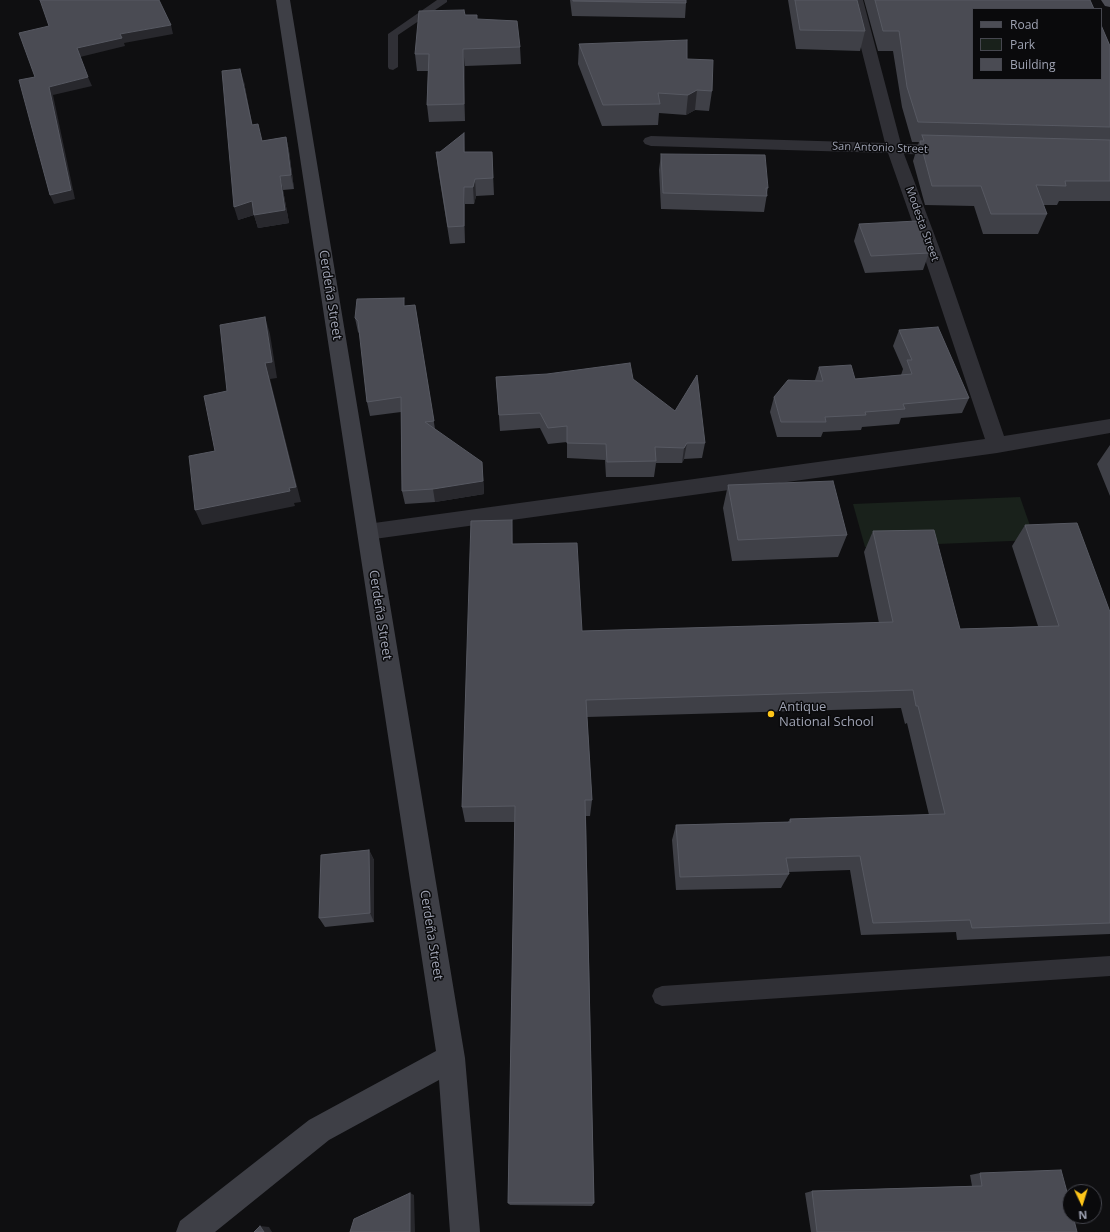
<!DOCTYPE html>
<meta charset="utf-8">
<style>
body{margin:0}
#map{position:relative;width:1110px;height:1232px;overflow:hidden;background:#0f0f11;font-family:"Open Sans",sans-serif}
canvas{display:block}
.legend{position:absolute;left:972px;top:8px;width:130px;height:72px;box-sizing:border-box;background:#0a0a0c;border:1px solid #46474f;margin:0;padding:5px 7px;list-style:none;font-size:12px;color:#9fa3b3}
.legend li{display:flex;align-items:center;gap:8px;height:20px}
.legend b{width:20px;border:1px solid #46474f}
.north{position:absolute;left:1062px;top:1184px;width:40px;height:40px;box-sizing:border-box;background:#0a0a0c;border:1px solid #46474f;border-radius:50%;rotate:176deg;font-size:11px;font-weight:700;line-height:16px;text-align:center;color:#9fa3b3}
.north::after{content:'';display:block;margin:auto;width:14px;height:18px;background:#ffc619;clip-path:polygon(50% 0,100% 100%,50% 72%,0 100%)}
</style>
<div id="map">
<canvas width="1110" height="1232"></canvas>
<ul class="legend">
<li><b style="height:5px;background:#4c4d55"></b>Road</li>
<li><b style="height:11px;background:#19211b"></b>Park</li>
<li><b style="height:11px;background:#4a4b53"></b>Building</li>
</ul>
<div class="north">N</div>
</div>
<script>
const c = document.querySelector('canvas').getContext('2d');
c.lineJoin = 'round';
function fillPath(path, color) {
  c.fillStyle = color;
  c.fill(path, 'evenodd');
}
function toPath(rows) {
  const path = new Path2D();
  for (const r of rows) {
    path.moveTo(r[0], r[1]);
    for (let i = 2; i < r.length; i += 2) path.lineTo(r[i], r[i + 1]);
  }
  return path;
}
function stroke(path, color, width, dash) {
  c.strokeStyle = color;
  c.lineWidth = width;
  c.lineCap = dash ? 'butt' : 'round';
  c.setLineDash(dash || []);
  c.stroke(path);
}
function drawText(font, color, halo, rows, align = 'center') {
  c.font = font + ' "Open Sans",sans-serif';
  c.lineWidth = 3;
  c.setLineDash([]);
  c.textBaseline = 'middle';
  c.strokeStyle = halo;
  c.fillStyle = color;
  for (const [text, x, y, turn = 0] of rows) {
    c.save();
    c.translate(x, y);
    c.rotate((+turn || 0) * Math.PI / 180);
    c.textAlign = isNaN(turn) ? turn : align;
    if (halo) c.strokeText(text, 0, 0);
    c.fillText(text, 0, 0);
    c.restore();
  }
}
fillPath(toPath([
 [1020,497,1035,540,865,547,853,504]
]), '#19211b');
fillPath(toPath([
 [437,0,447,0,447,2,398,35,398,67,393,70,389,69,388,67,388,34,437,0],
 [1110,956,1110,976,662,1006,655,1003,652,996,655,989,662,986,1110,956]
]), '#303036');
fillPath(toPath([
 [849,0,863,0,901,144,947,145,953,147,955,150,953,153,947,155,904,154,939,247,1004,436,1110,419,1110,433,997,453,367,540,360,538,357,532,360,526,367,524,985,439,921,247,888,153,651,146,645,144,643,141,645,138,651,136,885,143,849,0]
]), '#303036');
fillPath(toPath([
 [276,0,290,0,465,1058,480,1232,450,1232,439,1080,329,1140,215,1232,176,1232,180,1221,309,1120,436,1051,276,0]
]), '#3e3f46');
fillPath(toPath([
 [1101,0,1110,0,1110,7,1105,6,1101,0]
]), '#4c4d55');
fillPath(toPath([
 [570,0,686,0,686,3,685,18,572,16],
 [788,0,857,0,865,31,860,51,796,49],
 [864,0,1090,0,1110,46,1110,201,1059,201,1057,205,1043,205,1047,214,1038,234,983,234,974,206,925,205,913,161,919,142,912,142,902,107,893,51,878,51],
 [465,15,477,19,520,47,521,64,465,66,465,121,429,122,427,105,428,71,417,71,415,54],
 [579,44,687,59,712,91,709,111,695,110,686,115,659,113,658,125,602,126,578,64],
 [244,82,252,125,262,141,286,137,289,151,294,189,283,190,289,223,258,228,254,215,238,220],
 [436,152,492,152,494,195,476,196,474,204,465,204,465,243,450,244,438,169],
 [661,154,768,188,764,212,661,209,659,170],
 [859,224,929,253,923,270,865,273,854,241],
 [415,305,435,429,483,476,484,494,435,502,405,504,402,491,401,412,370,416,367,402,360,334,358,332,355,318,405,306],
 [899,330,969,398,962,413,901,418,899,424,862,427,861,430,823,432,821,437,777,437,770,412,774,397,815,380,819,367,855,379,901,375,903,369,893,346],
 [496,377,633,379,705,443,702,458,684,459,682,463,656,463,654,477,606,477,605,460,567,458,567,442,548,444,540,428,500,431],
 [1110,445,1110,496,1097,464],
 [728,485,847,535,838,557,732,561,723,508],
 [1025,525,1110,612,1110,934,957,940,956,932,861,935,850,870,788,872,789,874,781,888,676,890,672,840,676,825,788,822,790,819,929,815,907,723,905,724,901,708,587,717,592,800,590,816,586,816,594,1203,592,1206,510,1205,508,1203,515,822,465,822,462,807,582,631,879,623,864,552,873,531,960,629,1038,626,1012,546],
 [369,850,374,860,374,922,325,927,319,918],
 [980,1173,1077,1232,811,1232,805,1193,812,1191,972,1186,970,1175]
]), '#3f4047');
fillPath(toPath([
 [171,25,173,34,124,43,125,46,80,57,77,48,120,34],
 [463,49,465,66,465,121,464,104],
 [240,69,244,82,255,138,252,125],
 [88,77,92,86,53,95,75,199,54,204,50,195,49,87],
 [697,90,695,110,686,115,688,95],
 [464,133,465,150,465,169,464,152],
 [286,137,289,151,294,189,291,175],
 [280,176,283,190,289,223,258,228,254,215,238,220,234,207],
 [475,179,476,196,474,204,473,187],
 [464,187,465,204,465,243,464,226],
 [265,317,270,334,277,378,270,379,301,502,294,503,295,506,202,525,195,510,265,363],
 [687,443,684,459,682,463,684,448],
 [482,462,484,494,435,502,433,489],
 [512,520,513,542,513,565,512,544],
 [369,850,374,860,374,922,370,913],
 [410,1193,414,1195,415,1232,410,1232],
 [260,1226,269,1227,272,1232,264,1232]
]), '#28282d');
const building = toPath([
 [40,0,159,0,171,25,120,34,122,38,77,48,88,77,49,87,71,190,50,195,19,80,35,77,19,33,49,26,40,0],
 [573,0,686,0,686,3,573,1,573,0],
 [795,0,857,0,865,31,800,30,795,0],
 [875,0,1090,0,1094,9,973,9,973,79,1101,79,1101,25,1110,46,1110,127,918,122,907,87,899,31,883,31,875,0],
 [464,10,465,15,477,15,477,19,517,21,520,47,463,49,464,104,427,105,429,54,415,54,419,11,464,10],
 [687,40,687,59,713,60,712,91,697,90,688,95,658,93,660,104,603,105,579,44,687,40],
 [240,69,252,125,258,124,262,141,286,137,291,175,280,176,285,210,254,215,252,201,234,207,222,71,240,69],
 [464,133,464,152,492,152,493,178,475,179,473,187,464,187,464,226,448,227,436,152,440,152,464,133],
 [922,135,1110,140,1110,181,1065,181,1066,186,1036,185,1047,214,991,214,981,186,932,186,920,141,924,141,922,135],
 [661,154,765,155,768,188,766,188,767,196,663,193,661,154],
 [917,221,929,253,871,256,859,224,917,221],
 [404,298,404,306,415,305,434,421,425,422,482,462,483,481,433,489,402,491,401,397,367,402,358,321,355,318,357,299,404,298],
 [265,317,272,362,265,363,296,487,289,488,290,491,195,510,189,456,215,451,204,396,227,391,220,325,265,317],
 [938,327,969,398,903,404,905,409,865,412,866,415,825,417,826,422,781,422,774,397,788,380,823,381,819,367,851,365,855,379,912,374,907,360,912,360,899,330,938,327],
 [630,363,633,379,675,411,697,375,705,443,687,443,684,448,655,447,656,461,607,462,606,444,567,443,567,426,548,428,540,413,499,415,496,377,547,374,630,363],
 [833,481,847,535,738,540,728,485,833,481],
 [512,520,512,544,577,543,582,631,893,622,873,531,934,530,960,629,1059,626,1025,525,1077,523,1110,612,1110,923,972,928,970,920,873,923,860,856,786,858,789,874,680,877,676,825,791,822,790,819,945,814,918,706,916,706,913,690,586,700,592,800,585,800,594,1203,508,1203,515,806,462,807,471,521,512,520],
 [369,850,370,913,319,918,321,855,369,850],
 [1061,1170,1070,1203,1070,1216,1073,1216,1077,1232,817,1232,812,1191,982,1186,980,1173,1061,1170],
 [410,1193,410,1232,350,1232,354,1219,410,1193],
 [260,1226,264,1232,254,1232,260,1226]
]);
fillPath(building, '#4a4b53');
stroke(building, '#575962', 1);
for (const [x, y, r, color] of [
 [771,714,4,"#ffc619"]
]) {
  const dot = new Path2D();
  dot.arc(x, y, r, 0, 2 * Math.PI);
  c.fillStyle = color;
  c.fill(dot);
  stroke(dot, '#0a0a0c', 1.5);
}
drawText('11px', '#9fa3b3', '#0a0a0c', [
 ["San Antonio Street",880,148,2],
 ["Modesta Street",922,224,70]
]);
drawText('13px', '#9fa3b3', '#0a0a0c', [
 ["Cerdeña Street",330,295,81],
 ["Cerdeña Street",380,615,81],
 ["Cerdeña Street",431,935,81]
]);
drawText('13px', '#9fa3b3', '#0a0a0c', [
 ["Antique",779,707],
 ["National School",779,722]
], 'left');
</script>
